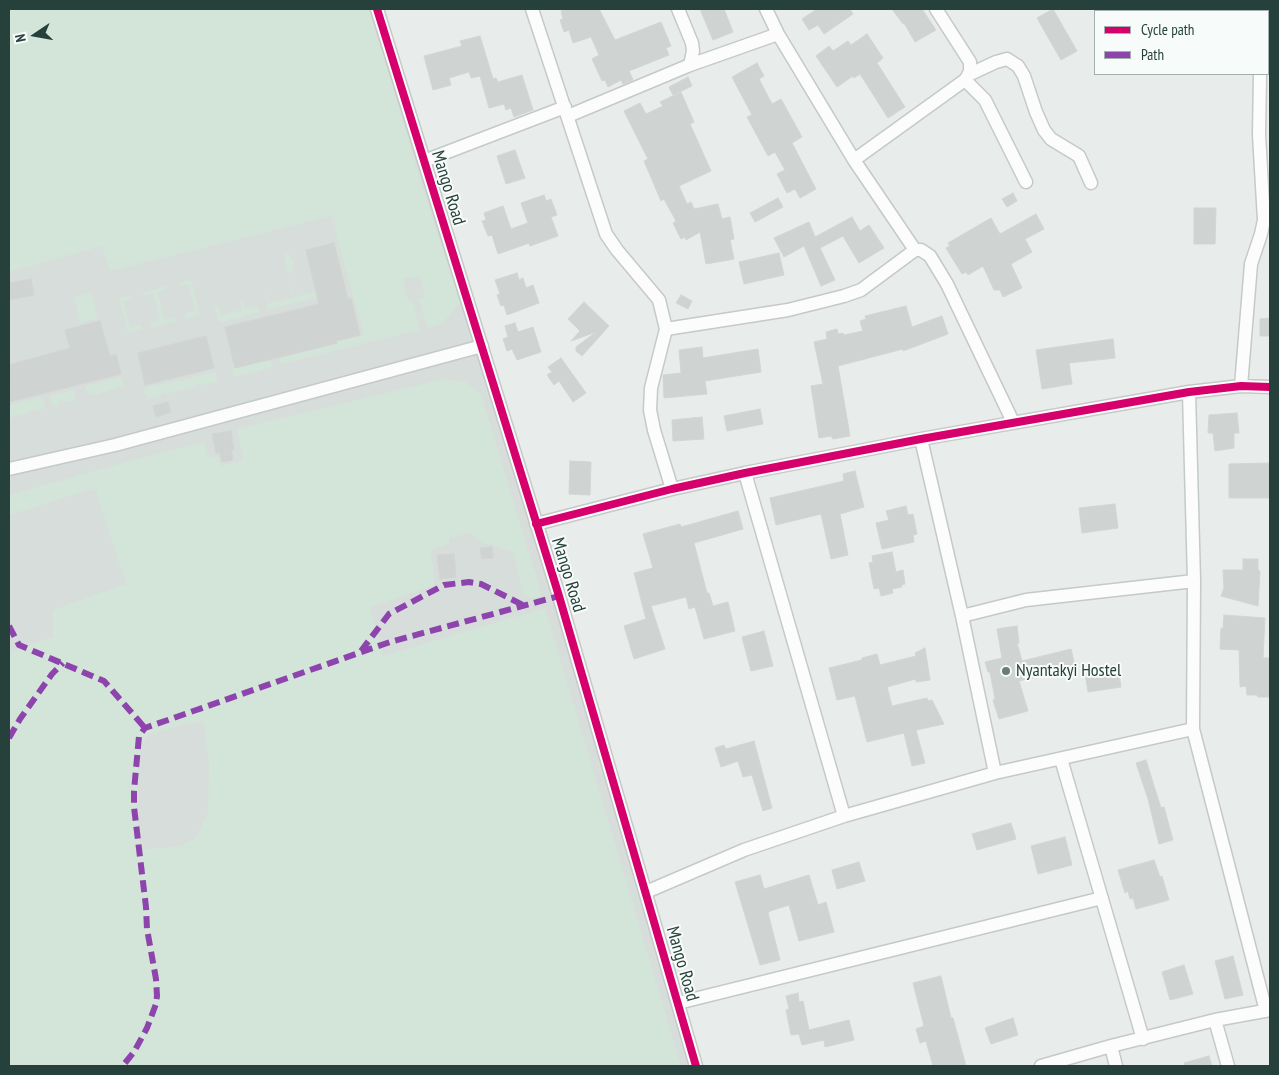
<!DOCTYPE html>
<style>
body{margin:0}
#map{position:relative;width:1279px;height:1075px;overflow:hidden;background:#e8eceb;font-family:"PT Sans Narrow",sans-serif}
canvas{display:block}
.frame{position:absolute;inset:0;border:10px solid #26403b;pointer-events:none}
.legend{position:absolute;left:1094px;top:10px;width:175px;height:65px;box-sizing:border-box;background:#f7fbf9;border:1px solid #a3b0ad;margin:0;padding:6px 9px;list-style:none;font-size:15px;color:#26403b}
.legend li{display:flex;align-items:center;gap:10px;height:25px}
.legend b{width:25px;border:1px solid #a3b0ad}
.north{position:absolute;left:10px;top:10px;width:50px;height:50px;-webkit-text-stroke:4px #f7fbf9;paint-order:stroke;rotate:258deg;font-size:14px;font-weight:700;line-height:20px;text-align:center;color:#26403b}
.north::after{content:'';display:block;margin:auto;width:18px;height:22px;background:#26403b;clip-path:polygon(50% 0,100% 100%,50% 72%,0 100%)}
</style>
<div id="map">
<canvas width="1279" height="1075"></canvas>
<div class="frame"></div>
<ul class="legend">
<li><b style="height:6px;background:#d6006c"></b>Cycle path</li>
<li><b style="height:6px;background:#8e44ad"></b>Path</li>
</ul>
<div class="north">N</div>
</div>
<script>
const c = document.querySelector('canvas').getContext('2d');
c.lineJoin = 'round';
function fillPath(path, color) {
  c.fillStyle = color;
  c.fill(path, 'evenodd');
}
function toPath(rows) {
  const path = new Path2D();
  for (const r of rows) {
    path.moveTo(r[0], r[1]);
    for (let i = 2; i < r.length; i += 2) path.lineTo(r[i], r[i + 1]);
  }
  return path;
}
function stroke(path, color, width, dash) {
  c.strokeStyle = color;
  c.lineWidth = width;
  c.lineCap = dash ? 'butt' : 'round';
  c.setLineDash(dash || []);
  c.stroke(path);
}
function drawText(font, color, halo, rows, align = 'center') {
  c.font = font + ' "PT Sans Narrow",sans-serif';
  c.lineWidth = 4;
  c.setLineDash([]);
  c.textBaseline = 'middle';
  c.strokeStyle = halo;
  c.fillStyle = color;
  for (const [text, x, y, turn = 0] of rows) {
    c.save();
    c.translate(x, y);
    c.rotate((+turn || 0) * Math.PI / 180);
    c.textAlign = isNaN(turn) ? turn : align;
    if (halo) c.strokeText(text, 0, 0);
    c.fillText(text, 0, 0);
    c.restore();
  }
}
fillPath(toPath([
 [9,9,374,9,508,443,691,1066,9,1066]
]), '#d7dddb');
fillPath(toPath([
 [9,9,369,9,423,189,460,303,443,323,427,328,419,298,425,297,420,276,403,279,408,301,413,301,419,330,281,364,279,358,338,344,337,341,364,335,331,216,110,271,102,246,9,272],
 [283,253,290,255,294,262,293,269,288,275],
 [191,279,200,315,185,319,185,314,195,310,188,284,179,286,178,284],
 [166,286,167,290,158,292,164,319,174,317,177,321,151,328,151,323,160,320,153,293,144,295,142,293],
 [290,286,292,286,295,297,315,292,317,297,268,310,266,304,268,303,266,293,267,293,270,303,293,297],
 [91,292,98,318,80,323,74,297],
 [131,295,133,297,131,299,123,301,130,328,140,325,144,329,128,333,119,298],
 [240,300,243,300,245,309,258,306,260,312,219,323,214,306,218,305,220,315,242,310],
 [271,360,273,367,234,377,232,369],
 [215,372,218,382,201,385,196,384,194,387,166,394,163,392,160,396,147,399,144,388],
 [121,377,124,387,121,388,116,386,115,389,93,395,92,393,88,394,85,386],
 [444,379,466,382,481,394,542,596,532,598,524,596,513,552,484,543,470,533,449,538,449,544,431,550,435,585,370,607,383,656,545,608,681,1066,9,1066,9,652,53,637,53,610,126,584,95,488,9,515,9,495,163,452,204,442,208,458,218,456,221,466,243,460,237,429],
 [203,721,209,761,208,813,195,838,181,846,140,850,137,805,141,745,149,734,183,725],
 [74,390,76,400,64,402,60,401,57,405,52,406,50,396],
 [42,397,45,408,35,411,31,409,29,413,9,418,9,405]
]), '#d3e4d9');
const building = toPath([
 [567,9,599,9,615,40,661,22,671,46,666,48,669,55,629,71,633,80,623,84,621,80,608,87,605,80,602,81,592,59,599,55,591,37,573,43,569,30,564,32,560,20,563,19,561,11,567,9],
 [700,9,724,9,733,32,713,40,700,9],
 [817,9,850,9,853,14,824,34,818,25,809,30,802,19,817,9],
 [892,9,922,9,936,30,915,42,904,23,903,24,892,9],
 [1053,9,1077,51,1061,60,1037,18,1053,9],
 [867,34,883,58,877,63,905,107,888,118,860,74,854,78,853,76,837,87,816,56,829,46,833,51,848,41,851,45,867,34],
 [480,36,493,79,496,78,498,82,522,75,533,110,514,117,511,108,506,110,504,104,489,108,480,76,471,78,469,72,449,78,451,85,433,90,424,56,462,46,460,41,480,36],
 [757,63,764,76,759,79,772,104,781,99,802,137,792,143,816,189,800,198,795,189,787,193,777,174,785,170,775,152,768,156,747,117,752,115,732,77,757,63],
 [688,77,692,86,673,95,669,87,688,77],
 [681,92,694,122,690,124,711,171,679,186,687,204,691,202,694,209,718,204,722,219,730,217,734,239,730,240,734,259,706,264,700,232,686,240,685,237,681,239,673,223,676,221,664,199,661,201,644,161,648,159,624,111,640,103,646,114,663,106,660,102,681,92],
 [515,150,525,178,506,184,497,156,515,150],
 [1013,193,1017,201,1007,207,1002,199,1013,193],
 [544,195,546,201,551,199,557,215,551,217,558,236,530,246,529,243,498,254,492,235,488,236,482,221,486,220,484,213,503,206,511,229,528,223,521,203,544,195],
 [778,198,783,207,755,222,750,213,778,198],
 [1194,208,1216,208,1215,244,1194,244,1194,208],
 [1036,214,1044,229,1025,239,1032,252,1011,264,1022,288,1003,297,1000,290,994,290,983,266,968,275,966,272,962,274,946,248,950,246,948,243,991,218,1000,234,1036,214],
 [852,217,860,231,869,225,884,248,859,263,843,236,820,248,835,280,821,286,804,246,784,257,774,238,809,222,815,237,852,217],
 [334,243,348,299,351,298,360,335,336,341,337,343,235,368,225,327,319,304,306,250,334,243],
 [779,253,784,275,744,284,739,262,779,253],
 [517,273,519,280,523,278,526,288,533,285,539,303,507,315,504,305,501,306,497,295,500,294,495,280,517,273],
 [31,279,34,295,9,300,9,283,31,279],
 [681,295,692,301,688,309,676,303,681,295],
 [584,302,609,326,582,356,576,351,576,347,596,332,571,341,580,331,568,319,584,302],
 [906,306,912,327,942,316,948,334,903,351,903,349,838,366,850,436,833,439,831,436,819,438,811,386,823,384,814,342,827,339,826,332,837,329,838,334,843,333,844,335,863,331,860,321,866,319,865,316,906,306],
 [1270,318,1270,336,1260,336,1260,319,1270,318],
 [100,321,110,356,116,354,121,374,9,402,9,388,11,388,9,378,9,365,70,348,65,330,100,321],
 [515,323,518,332,533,327,541,352,517,360,512,349,507,351,503,339,508,337,505,326,515,323],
 [206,336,214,368,145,385,138,353,206,336],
 [1113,339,1115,358,1069,363,1072,384,1042,389,1036,350,1113,339],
 [702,347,703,358,758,349,761,372,705,381,707,394,664,398,663,375,681,373,679,350,702,347],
 [561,358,586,393,573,402,559,381,554,385,547,375,552,372,548,367,561,358],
 [168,402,171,412,156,417,153,406,168,402],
 [760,409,763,424,727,431,724,416,760,409],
 [1237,413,1239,433,1234,433,1234,448,1215,451,1213,433,1208,433,1209,415,1237,413],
 [702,417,704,439,673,441,672,420,702,417],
 [231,431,234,450,231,450,233,460,222,462,220,453,216,453,212,434,231,431],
 [570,461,591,462,590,495,569,494,570,461],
 [1270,463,1270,498,1229,498,1229,464,1270,463],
 [855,471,864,507,840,514,848,555,831,559,821,514,776,525,770,498,844,481,843,474,855,471],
 [1115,504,1118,528,1082,533,1079,508,1115,504],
 [906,506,908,515,913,514,917,534,913,535,914,542,882,549,876,523,889,520,886,511,906,506],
 [738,511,743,529,694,543,707,593,709,593,713,606,728,602,735,631,704,639,695,607,689,609,686,597,651,606,665,649,634,659,624,626,646,619,634,573,653,568,643,534,680,524,681,527,738,511],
 [492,547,493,558,482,559,480,548,492,547],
 [892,552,896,572,903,570,905,584,901,585,902,587,892,589,893,593,881,596,879,588,874,589,869,563,873,562,872,556,892,552],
 [454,554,456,577,440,579,437,555,454,554],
 [1243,559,1258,559,1258,570,1260,571,1258,606,1221,596,1224,588,1223,570,1243,570,1243,559],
 [1224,615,1265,618,1263,658,1270,658,1270,697,1258,697,1257,695,1247,695,1246,686,1240,687,1239,650,1220,649,1221,628,1223,629,1224,615],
 [1017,626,1019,643,1017,643,1022,661,1071,649,1075,666,1019,681,1028,711,999,719,993,700,995,699,990,672,988,672,985,662,1002,658,997,629,1017,626],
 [764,631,773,666,751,671,742,637,764,631],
 [925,648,930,680,916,682,916,679,887,687,892,706,927,698,928,701,932,700,944,724,916,730,925,763,912,766,904,733,867,742,855,696,837,700,829,668,862,660,862,658,877,654,880,665,916,656,915,653,925,648],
 [1118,668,1121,687,1088,692,1085,673,1118,668],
 [754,741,772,808,763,811,752,775,743,777,738,761,721,767,715,748,724,745,726,749,754,741],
 [1146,760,1161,808,1164,807,1173,840,1159,844,1148,799,1136,763,1146,760],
 [1011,823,1016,839,977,850,972,834,1011,823],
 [1065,837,1072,865,1038,874,1031,846,1065,837],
 [1154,860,1160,877,1162,876,1169,900,1136,909,1133,898,1130,899,1128,891,1125,893,1118,870,1154,860],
 [859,862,865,881,837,889,832,870,859,862],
 [760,875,764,889,809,875,818,905,826,902,834,932,799,941,789,905,770,911,768,913,780,960,760,965,735,882,760,875],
 [1233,956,1243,995,1225,999,1215,961,1233,956],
 [1184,965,1193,994,1170,1000,1162,972,1184,965],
 [941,976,951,1018,953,1018,966,1066,933,1066,926,1041,920,1043,916,1029,924,1026,913,983,941,976],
 [798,993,799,1002,803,1001,809,1030,849,1020,854,1040,825,1047,824,1040,802,1045,799,1034,791,1035,786,1010,789,1009,786,996,798,993],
 [1013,1018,1018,1035,991,1044,985,1028,1013,1018],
 [1209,1056,1212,1066,1185,1066,1184,1063,1209,1056]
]);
fillPath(building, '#cfd4d2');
stroke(building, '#d1d5d4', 1);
const minor = toPath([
 [377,9,559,596,696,1066],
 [532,9,606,234,617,250,659,300,666,329,651,388,650,410,654,430,672,489],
 [678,9,692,43,693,51,690,65],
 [766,9,778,34,854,160,915,250],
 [1179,9,1183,11],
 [1255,9,1256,11],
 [1268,39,1270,39],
 [968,75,996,62,1007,59,1018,66,1024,76,1036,112,1044,130,1051,139,1079,156,1091,183],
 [965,80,985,100,1026,182],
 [568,116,690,65,778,34],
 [854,160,965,80,970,73,970,62,936,9],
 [424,161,565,107],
 [666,329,788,310,844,296,861,290,915,250,921,250,930,256,947,284,1013,422],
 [1241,386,1251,264,1261,234,1264,220,1259,135,1260,74],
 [1189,392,1194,581,1193,729,1266,1011],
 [921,439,962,616,995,773],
 [9,469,115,445,482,346],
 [745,473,844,816],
 [536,524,672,489,745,473,921,439,1189,392,1241,386,1270,387],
 [962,616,1026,600,1194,581],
 [1061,759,1143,1039],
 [646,892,744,850,844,816,995,773,1193,729],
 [678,1003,1102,898],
 [1215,1020,1228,1066],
 [1111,1046,1116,1066],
 [1041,1066,1111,1046,1215,1020,1270,1010]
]);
stroke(minor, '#c5c9c8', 15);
stroke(minor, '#fcfcfc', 12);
stroke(toPath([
 [9,626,19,645,104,681,145,728],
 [361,651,389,614,444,585,469,582,481,584,523,605],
 [9,738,20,719,52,674,63,663],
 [125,1063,134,1052,147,1028,156,1004,157,996,156,979,147,929,146,907,134,807,134,791,139,736,145,728,390,642,559,596]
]), '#8e44ad', 6, [12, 6]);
stroke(toPath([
 [377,9,559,596,696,1066],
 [536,524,672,489,745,473,921,439,1189,392,1241,386,1270,387]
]), '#d6006c', 8);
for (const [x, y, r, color] of [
 [1006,671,5,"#6a7c79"]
]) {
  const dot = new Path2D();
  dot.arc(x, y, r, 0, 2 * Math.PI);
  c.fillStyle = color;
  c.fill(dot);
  stroke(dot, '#f7fbf9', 2);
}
drawText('18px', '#26403b', '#f7fbf9', [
 ["Mango Road",448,188,73],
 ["Mango Road",568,575,73],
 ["Mango Road",682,964,74]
]);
drawText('18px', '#26403b', '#f7fbf9', [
 ["Nyantakyi Hostel",1016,671]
], 'left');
</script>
